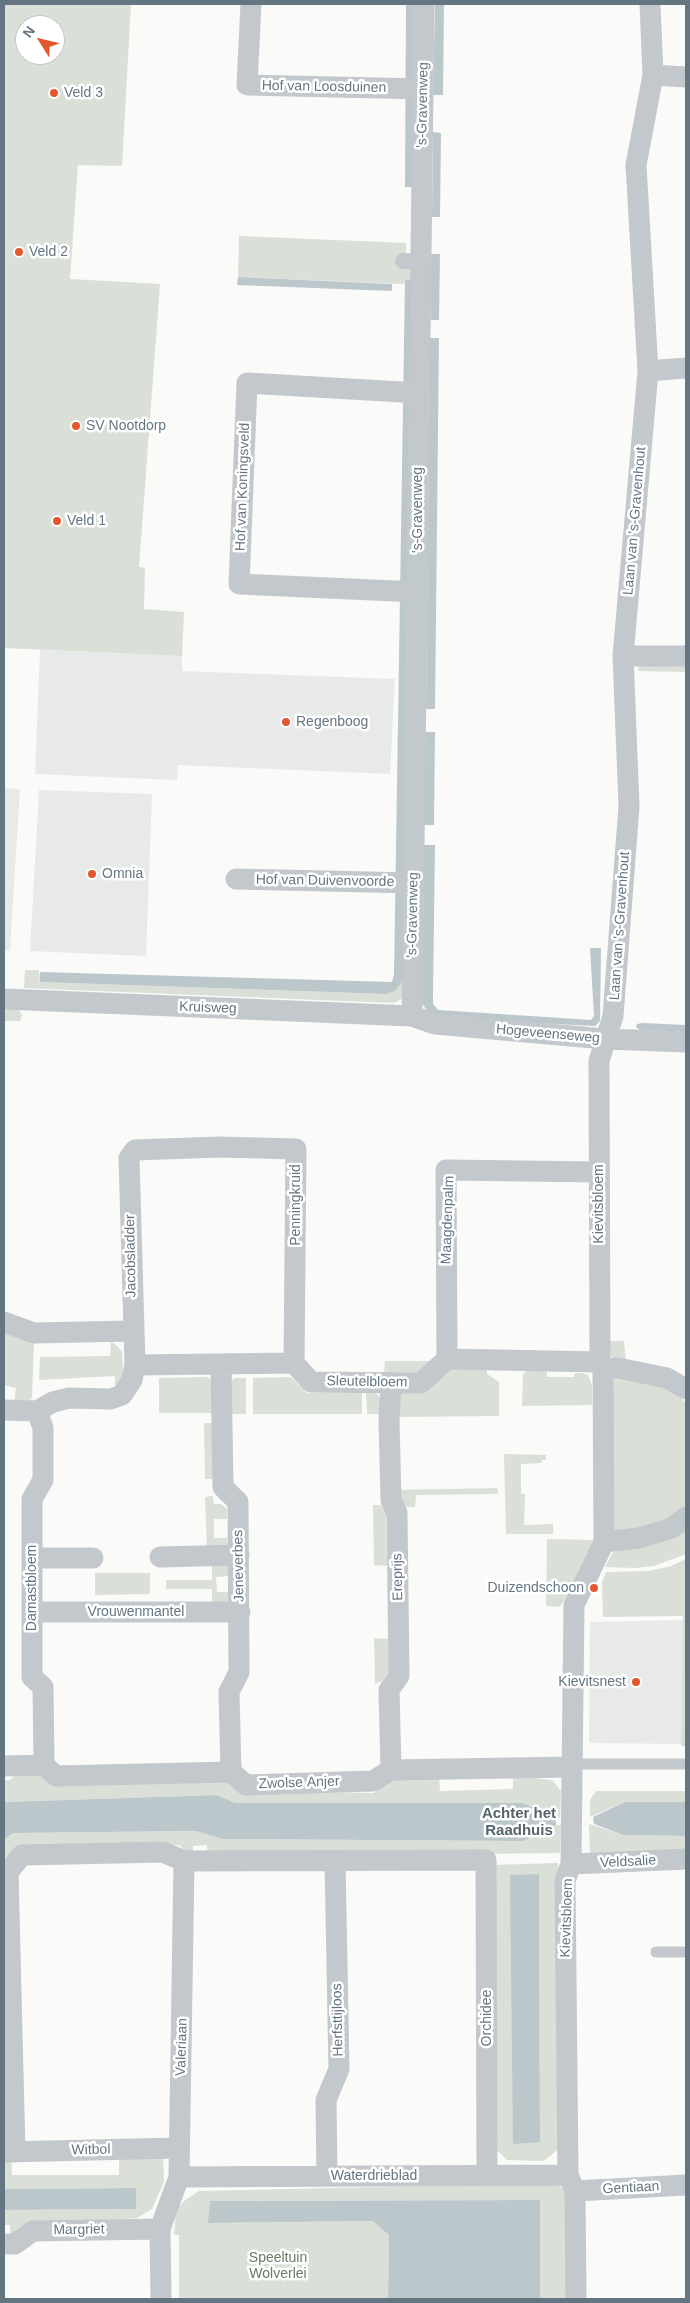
<!DOCTYPE html>
<style>
body{margin:0}
#map{position:relative;width:690px;height:2303px;overflow:hidden;background:#fafaf8;font-family:Arial,sans-serif}
canvas{display:block}
.frame{position:absolute;inset:0;border:5px solid #657683;pointer-events:none}
.north{position:absolute;left:15px;top:15px;width:50px;height:50px;box-sizing:border-box;background:#fff;border:1px solid #c1c8cd;border-radius:50%;rotate:306deg;font-size:14px;font-weight:700;line-height:20px;text-align:center;color:#657683}
.north::after{content:'';display:block;margin:auto;width:18px;height:22px;background:#e4572e;clip-path:polygon(50% 0,100% 100%,50% 72%,0 100%)}
</style>
<div id="map">
<canvas width="690" height="2303"></canvas>
<div class="frame"></div>
<div class="north">N</div>
</div>
<script>
const c = document.querySelector('canvas').getContext('2d');
c.lineJoin = 'round';
function fillPath(path, color) {
  c.fillStyle = color;
  c.fill(path, 'evenodd');
}
function toPath(rows) {
  const path = new Path2D();
  for (const r of rows) {
    path.moveTo(r[0], r[1]);
    for (let i = 2; i < r.length; i += 2) path.lineTo(r[i], r[i + 1]);
  }
  return path;
}
function stroke(path, color, width, dash) {
  c.strokeStyle = color;
  c.lineWidth = width;
  c.lineCap = dash ? 'butt' : 'round';
  c.setLineDash(dash || []);
  c.stroke(path);
}
function drawText(font, color, halo, rows, align = 'center') {
  c.font = font + ' Arial,sans-serif';
  c.lineWidth = 5;
  c.setLineDash([]);
  c.textBaseline = 'middle';
  c.strokeStyle = halo;
  c.fillStyle = color;
  for (const [text, x, y, turn = 0] of rows) {
    c.save();
    c.translate(x, y);
    c.rotate((+turn || 0) * Math.PI / 180);
    c.textAlign = isNaN(turn) ? turn : align;
    if (halo) c.strokeText(text, 0, 0);
    c.fillText(text, 0, 0);
    c.restore();
  }
}
fillPath(toPath([
 [40,650,182,656,182,671,395,679,390,774,178,765,177,780,35,774],
 [4,788,20,789,10,951,4,951],
 [39,790,152,794,146,956,30,951],
 [683,1620,681,1744,589,1743,590,1622]
]), '#e8e9e9');
fillPath(toPath([
 [4,4,131,4,122,166,78,165,70,279,160,284,139,567,145,568,144,609,184,612,182,656,4,648],
 [25,25,55,25,55,55,25,55],
 [239,236,406,243,406,259,414,259,414,280,405,280,404,284,238,277],
 [686,663,686,672,638,671,639,666],
 [407,887,403,998,394,1003,24,988,25,970,39,970,40,982,386,994,395,991],
 [4,1009,19,1010,22,1015,20,1021,4,1021],
 [4,1331,34,1343,32,1398,28,1402,14,1403,16,1388,4,1385],
 [606,1341,624,1341,626,1361,615,1360,607,1352],
 [111,1342,116,1345,122,1352,124,1382,115,1390,115,1376,39,1380,40,1357,110,1356],
 [385,1361,431,1361,419,1373,384,1376],
 [445,1369,487,1370,487,1374,499,1382,499,1416,395,1417,401,1391],
 [547,1369,547,1377,574,1377,575,1373,583,1373,588,1375,592,1385,592,1405,522,1406,523,1374,527,1371],
 [208,1377,214,1382,213,1413,159,1413,159,1378],
 [291,1377,307,1393,362,1392,362,1414,253,1414,253,1378],
 [635,1377,650,1380,677,1394,686,1403,686,1505,678,1514,650,1529,611,1531,609,1380],
 [235,1378,246,1378,246,1414,228,1414,228,1384],
 [366,1392,375,1392,380,1398,380,1414,367,1414],
 [204,1423,213,1423,214,1479,205,1479],
 [504,1454,546,1455,546,1460,542,1460,541,1463,521,1464,521,1494,525,1494,524,1525,553,1524,553,1534,506,1534],
 [497,1488,498,1494,416,1495,415,1507,400,1507,394,1490],
 [213,1496,214,1504,221,1504,227,1509,227,1519,214,1519,214,1538,227,1538,228,1550,207,1552,205,1497],
 [373,1505,381,1505,386,1512,387,1566,374,1565],
 [686,1528,686,1554,654,1566,635,1568,605,1567,613,1552,622,1548],
 [547,1539,596,1540,591,1553,560,1607,546,1606],
 [686,1559,686,1746,681,1746,683,1616,603,1617,602,1582,606,1572,649,1571,671,1566],
 [230,1563,230,1576,216,1577,217,1592,230,1592,230,1604,212,1602,212,1589,166,1589,166,1580,212,1580,212,1566],
 [95,1573,150,1573,150,1594,95,1595],
 [374,1638,388,1639,389,1672,382,1681,375,1684],
 [16,1774,230,1780,244,1791,374,1793,390,1777,439,1777,440,1791,513,1789,513,1776,552,1780,561,1791,560,1818,522,1803,235,1803,217,1795,4,1802,4,1780,10,1780],
 [596,1791,686,1791,686,1802,625,1802,590,1817,590,1800],
 [589,1824,623,1835,686,1836,686,1856,590,1856],
 [556,1825,561,1825,560,1853,208,1857,207,1845,193,1846,193,1858,179,1845,18,1849,4,1864,4,1840,13,1833,197,1831,223,1839,523,1841],
 [558,1863,561,2147,544,2161,507,2160,496,2149,492,1865],
 [539,1874,539,1875,540,2142,510,1876],
 [119,2156,163,2157,164,2182,152,2209,137,2218,30,2224,10,2237,10,2225,4,2225,4,2210,135,2209,136,2188,4,2189,4,2158,11,2158,12,2175,119,2175],
 [552,2183,560,2186,566,2192,567,2299,540,2299,539,2200,210,2201,209,2223,373,2221,389,2234,388,2299,179,2299,179,2235,174,2235,176,2210,184,2201,199,2191]
]), '#dadfd7');
fillPath(toPath([
 [406,4,415,4,414,187,405,187],
 [435,4,444,4,443,95,433,95],
 [433,132,441,133,440,217,432,217],
 [431,254,440,254,439,320,431,320],
 [238,277,392,284,392,291,237,285],
 [405,280,414,280,403,976,401,983,395,991,386,994,40,982,40,972,392,982,394,974],
 [430,338,439,338,435,709,426,709],
 [425,732,435,732,434,825,424,825],
 [424,845,435,845,433,993,433,1004,438,1010,591,1020,594,1016,590,948,601,948,600,1021,595,1026,435,1018,427,1011,422,1003],
 [643,1023,686,1025,686,1032,640,1030,636,1027,637,1024],
 [217,1795,235,1803,523,1803,556,1818,556,1825,523,1841,223,1839,196,1831,13,1833,4,1840,4,1802],
 [625,1802,686,1802,686,1836,623,1835,594,1824,593,1817],
 [539,1874,540,2142,513,2144,510,1875],
 [136,2188,136,2209,4,2210,4,2189],
 [540,2200,540,2299,388,2299,389,2235,373,2221,208,2223,210,2201]
]), '#bbc7cb');
stroke(toPath([
 [570,1764,686,1764],
 [656,1952,686,1952]
]), '#c3c8cc', 11);
stroke(toPath([
 [403,261,422,262]
]), '#c3c8cc', 16);
stroke(toPath([
 [251,4,247,85,423,89],
 [653,75,686,77],
 [648,371,686,368],
 [417,592,239,584,247,383,419,393],
 [623,656,686,656],
 [236,879,414,883],
 [4,999,412,1016,435,1024,605,1039,686,1042],
 [412,1016,424,4],
 [4,1322,34,1333,132,1331],
 [447,1359,446,1170,598,1172],
 [221,1364,223,1487,238,1502,239,1672,229,1692,231,1772],
 [135,1365,294,1363,311,1382,421,1383,447,1359,600,1362],
 [603,1369,618,1368,667,1378,686,1389],
 [391,1382,389,1420,391,1500,397,1513,399,1676,389,1690,391,1770],
 [4,1410,37,1411,53,1402,69,1398,111,1399,122,1395,132,1380,135,1365,129,1158,135,1150,219,1147,296,1149,294,1363],
 [37,1411,43,1428,43,1480,32,1499,32,1677,43,1687,44,1765],
 [604,1542,639,1538,672,1528,686,1517],
 [160,1557,239,1555],
 [32,1558,93,1558],
 [32,1612,240,1612],
 [4,1766,44,1765,56,1776,231,1772,246,1785,373,1781,391,1770,571,1767],
 [571,1864,686,1859],
 [4,1872,8,1872,22,1855,163,1852,184,1861,486,1860,487,2176],
 [8,1872,15,2152],
 [4,2152,178,2148],
 [327,2176,326,2100,339,2069,335,1862],
 [179,2177,568,2175],
 [575,2191,686,2185],
 [4,2244,15,2244,33,2231,160,2229],
 [161,2299,160,2229,179,2177,184,1861],
 [576,2299,575,2191,568,2175,565,1881,571,1864,574,1605,604,1542,603,1369,600,1362,599,1061,613,1016,629,806,623,656,648,371,636,165,653,75,650,4]
]), '#c3c8cc', 21);
for (const [x, y, r, color] of [
 [54,93,5,"#e4572e"],
 [19,252,5,"#e4572e"],
 [76,426,5,"#e4572e"],
 [57,521,5,"#e4572e"],
 [286,722,5,"#e4572e"],
 [92,874,5,"#e4572e"],
 [594,1588,5,"#e4572e"],
 [636,1682,5,"#e4572e"]
]) {
  const dot = new Path2D();
  dot.arc(x, y, r, 0, 2 * Math.PI);
  c.fillStyle = color;
  c.fill(dot);
  stroke(dot, '#fff', 2);
}
drawText('14px', '#657683', '#fff', [
 ["Hof van Loosduinen",324,87,1],
 ["'s-Gravenweg",423,105,-89],
 ["Hof van Koningsveld",243,487,-88],
 ["'s-Gravenweg",418,510,-90],
 ["Laan van 's-Gravenhout",635,521,-85],
 ["Hof van Duivenvoorde",325,881,1],
 ["'s-Gravenweg",413,915,-89],
 ["Laan van 's-Gravenhout",620,926,-86],
 ["Kruisweg",208,1008,2],
 ["Hogeveenseweg",548,1034,5],
 ["Kievitsbloem",599,1204,-90],
 ["Penningkruid",296,1205,-90],
 ["Maagdenpalm",448,1220,-88],
 ["Jacobsladder",131,1256,-91],
 ["Sleutelbloem",367,1382,1],
 ["Jeneverbes",239,1566,-91],
 ["Ereprijs",398,1577,-91],
 ["Damastbloem",32,1588,-90],
 ["Vrouwenmantel",136,1612],
 ["Zwolse Anjer",299,1783,-2],
 ["Veldsalie",628,1862,-3],
 ["Kievitsbloem",567,1918,-88],
 ["Orchidee",487,2018,-90],
 ["Herfsttijloos",338,2020,-91],
 ["Valeriaan",182,2047,-88],
 ["Witbol",91,2150,-1],
 ["Waterdrieblad",374,2176],
 ["Gentiaan",631,2188,-3],
 ["Margriet",79,2230,-1]
]);
drawText('14px', '#657683', '#fff', [
 ["Veld 3",64,93],
 ["Veld 2",29,252],
 ["SV Nootdorp",86,426],
 ["Veld 1",67,521],
 ["Regenboog",296,722],
 ["Omnia",102,874],
 ["Duizendschoon",584,1588,"right"],
 ["Kievitsnest",626,1682,"right"]
], 'left');
drawText('14px', '#687a64', '#fff', [
 ["Speeltuin",278,2258],
 ["Wolverlei",278,2274]
]);
drawText('bold 15px', '#57646e', '#fff', [
 ["Achter het",519,1814],
 ["Raadhuis",519,1831]
]);
</script>
